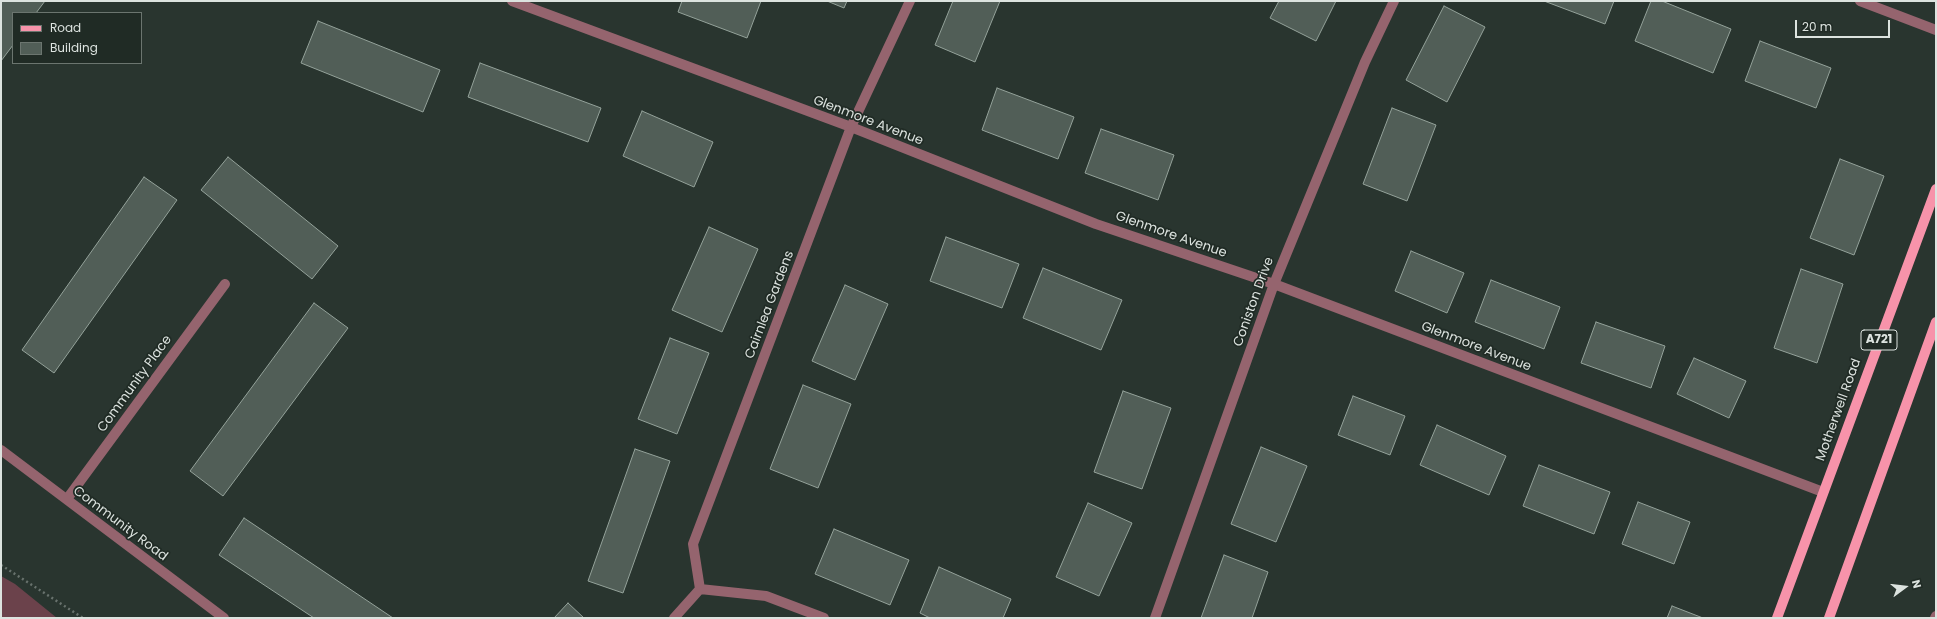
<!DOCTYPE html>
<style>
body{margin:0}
#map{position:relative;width:1937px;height:619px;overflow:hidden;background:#29352f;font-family:Poppins,sans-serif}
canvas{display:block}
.frame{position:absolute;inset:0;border:2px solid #dce3df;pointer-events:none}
.legend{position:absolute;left:12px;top:12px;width:130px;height:52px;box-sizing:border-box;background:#202b25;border:1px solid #6b756f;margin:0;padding:5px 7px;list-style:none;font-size:12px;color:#dce3df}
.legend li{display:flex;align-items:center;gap:8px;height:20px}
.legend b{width:20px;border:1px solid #6b756f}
.north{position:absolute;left:1885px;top:567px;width:40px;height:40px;-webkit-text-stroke:3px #202b25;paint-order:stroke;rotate:75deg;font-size:11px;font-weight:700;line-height:16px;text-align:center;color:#dce3df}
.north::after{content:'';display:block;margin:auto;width:14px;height:18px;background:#dce3df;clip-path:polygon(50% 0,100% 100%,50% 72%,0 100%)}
.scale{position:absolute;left:1795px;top:20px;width:95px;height:18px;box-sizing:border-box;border:2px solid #dce3df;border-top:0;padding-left:5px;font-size:12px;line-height:14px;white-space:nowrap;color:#dce3df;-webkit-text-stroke:3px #202b25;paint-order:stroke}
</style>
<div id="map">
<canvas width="1937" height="619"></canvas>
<div class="frame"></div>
<ul class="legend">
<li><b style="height:5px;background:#f793aa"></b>Road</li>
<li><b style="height:11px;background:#515e57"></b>Building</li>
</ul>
<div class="north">N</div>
<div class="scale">20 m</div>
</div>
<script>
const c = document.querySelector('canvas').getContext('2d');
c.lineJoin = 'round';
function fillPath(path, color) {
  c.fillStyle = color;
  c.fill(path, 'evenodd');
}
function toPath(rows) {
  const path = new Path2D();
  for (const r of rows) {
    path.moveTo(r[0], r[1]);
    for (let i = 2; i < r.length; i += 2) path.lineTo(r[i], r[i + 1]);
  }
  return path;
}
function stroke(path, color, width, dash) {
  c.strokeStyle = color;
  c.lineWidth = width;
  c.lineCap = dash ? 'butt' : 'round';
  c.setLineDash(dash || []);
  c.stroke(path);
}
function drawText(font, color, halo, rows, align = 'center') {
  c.font = font + ' Poppins,sans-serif';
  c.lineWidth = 3.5;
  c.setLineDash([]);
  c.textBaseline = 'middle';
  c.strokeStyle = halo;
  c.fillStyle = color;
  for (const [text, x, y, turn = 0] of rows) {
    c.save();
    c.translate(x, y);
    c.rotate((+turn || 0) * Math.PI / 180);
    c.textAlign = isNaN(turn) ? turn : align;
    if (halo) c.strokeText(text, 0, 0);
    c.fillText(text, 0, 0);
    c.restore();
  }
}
fillPath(toPath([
 [1,576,15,584,57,618,1,618]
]), '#6b424b');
const building = toPath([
 [1,1,45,1,36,13,13,13,13,45,1,61,1,1],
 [682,1,761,1,747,38,678,12,682,1],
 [827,1,847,1,844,8,827,1],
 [953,1,1000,1,975,62,935,45,953,1],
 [1279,1,1336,1,1316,41,1270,18,1279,1],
 [1544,1,1614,1,1605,24,1544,1],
 [1651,1,1662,1,1731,29,1713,73,1635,41,1651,1],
 [1444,6,1485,27,1447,102,1406,80,1444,6],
 [318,21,440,70,423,112,301,63,318,21],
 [1760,41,1831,68,1816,108,1745,81,1760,41],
 [480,63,601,108,588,142,468,97,480,63],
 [997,88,1074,117,1058,159,982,130,997,88],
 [1392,108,1436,125,1407,201,1363,184,1392,108],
 [642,111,713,142,694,187,623,156,642,111],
 [1101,129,1174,155,1158,200,1085,173,1101,129],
 [228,157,338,246,312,279,201,190,228,157],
 [1840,159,1884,176,1854,255,1810,238,1840,159],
 [144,177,177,200,54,373,22,350,144,177],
 [709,227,758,249,722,332,672,310,709,227],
 [946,237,1019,264,1002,308,930,281,946,237],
 [1411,251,1464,273,1447,313,1395,291,1411,251],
 [1043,268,1122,300,1101,350,1023,318,1043,268],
 [1801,269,1843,284,1817,363,1774,348,1801,269],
 [1491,280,1560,307,1544,349,1475,322,1491,280],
 [845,285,888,304,855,380,812,361,845,285],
 [314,303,348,328,223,496,190,471,314,303],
 [1596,322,1665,346,1651,388,1581,363,1596,322],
 [670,338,709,353,677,434,638,419,670,338],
 [1694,358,1746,381,1729,418,1677,394,1694,358],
 [803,385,851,404,818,488,770,469,803,385],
 [1123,391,1171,408,1142,489,1094,472,1123,391],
 [1353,396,1405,416,1390,455,1338,435,1353,396],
 [1437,425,1506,456,1489,495,1420,465,1437,425],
 [1261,447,1307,466,1276,542,1231,524,1261,447],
 [635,449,670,461,623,593,588,581,635,449],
 [1539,465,1610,492,1594,534,1523,506,1539,465],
 [1638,502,1690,522,1674,564,1622,544,1638,502],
 [1088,503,1132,523,1099,596,1056,577,1088,503],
 [244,518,393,618,314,618,219,555,244,518],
 [834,529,909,560,890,605,815,574,834,529],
 [1224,555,1268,572,1252,618,1201,618,1224,555],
 [939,567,1011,599,1003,618,930,618,920,613,939,567],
 [568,603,584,618,554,618,568,603],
 [1672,606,1703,618,1667,618,1672,606]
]);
fillPath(building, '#515e57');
stroke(building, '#94a29a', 1);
stroke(toPath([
 [1,565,83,618]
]), '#68726d', 2.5, [2, 3]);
stroke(toPath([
 [512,1,851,127,1096,224,1274,284,1823,492],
 [1860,1,1936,30],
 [1,450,224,618],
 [67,499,225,284],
 [700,589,693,544,851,127,910,1],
 [700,589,766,596,824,618],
 [674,618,700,589],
 [1155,618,1274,284,1365,62,1394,1],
 [1935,618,1936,616]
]), '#95646e', 10);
stroke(toPath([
 [1777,618,1936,189],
 [1829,618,1936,322]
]), '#f793aa', 10);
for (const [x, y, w] of [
 [1879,340,36]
]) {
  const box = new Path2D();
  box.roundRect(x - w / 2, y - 10, w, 20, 3);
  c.fillStyle = '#202b25';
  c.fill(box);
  stroke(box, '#dce3df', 1);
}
drawText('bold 12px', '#dce3df', null, [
 ["A721",1879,340]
]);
drawText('13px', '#dce3df', '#202b25', [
 ["Glenmore Avenue",868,121,21],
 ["Glenmore Avenue",1171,235,19],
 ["Coniston Drive",1254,302,-70],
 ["Cairnlea Gardens",770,305,-69],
 ["Glenmore Avenue",1476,347,21],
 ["Community Place",135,384,-54],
 ["Motherwell Road",1839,410,-70],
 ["Community Road",120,524,37]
]);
</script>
